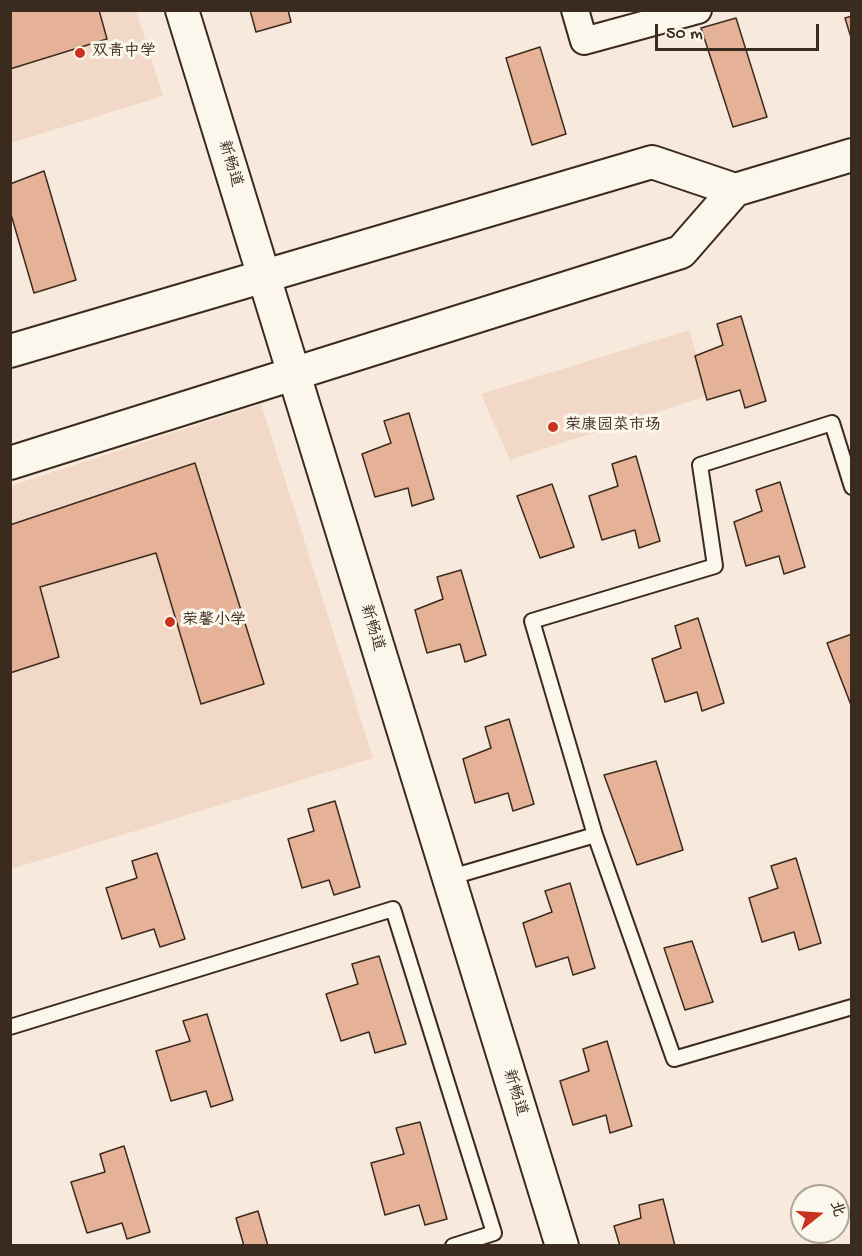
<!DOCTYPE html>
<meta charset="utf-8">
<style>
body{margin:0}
#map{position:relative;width:862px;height:1256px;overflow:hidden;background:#f7e9db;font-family:"Gochi Hand","LXGW WenKai TC",sans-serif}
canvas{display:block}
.frame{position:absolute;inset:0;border:12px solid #3b2a1e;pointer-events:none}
.north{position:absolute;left:790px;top:1184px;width:60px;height:60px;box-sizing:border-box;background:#fbf7ec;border:2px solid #aea59a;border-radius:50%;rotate:73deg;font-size:16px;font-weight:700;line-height:24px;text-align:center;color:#3b2a1e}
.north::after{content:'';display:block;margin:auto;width:21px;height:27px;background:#c8321e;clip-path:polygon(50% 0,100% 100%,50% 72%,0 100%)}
.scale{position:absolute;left:655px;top:24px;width:164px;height:27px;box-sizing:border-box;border:3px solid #3b2a1e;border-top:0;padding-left:8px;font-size:18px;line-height:21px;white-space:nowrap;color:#3b2a1e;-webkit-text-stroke:4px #fbf7ec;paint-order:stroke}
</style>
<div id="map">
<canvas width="862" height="1256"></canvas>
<div class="frame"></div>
<div class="north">北</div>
<div class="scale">50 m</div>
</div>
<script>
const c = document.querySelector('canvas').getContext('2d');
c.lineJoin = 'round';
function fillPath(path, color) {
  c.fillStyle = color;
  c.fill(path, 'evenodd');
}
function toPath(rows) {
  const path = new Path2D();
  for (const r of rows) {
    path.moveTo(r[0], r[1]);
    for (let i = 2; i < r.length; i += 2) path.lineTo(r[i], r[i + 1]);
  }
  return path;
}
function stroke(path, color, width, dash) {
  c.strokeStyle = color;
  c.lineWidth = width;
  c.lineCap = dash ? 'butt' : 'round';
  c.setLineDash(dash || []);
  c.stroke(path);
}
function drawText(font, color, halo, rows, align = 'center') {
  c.font = font + ' "Gochi Hand","LXGW WenKai TC",sans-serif';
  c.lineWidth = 6;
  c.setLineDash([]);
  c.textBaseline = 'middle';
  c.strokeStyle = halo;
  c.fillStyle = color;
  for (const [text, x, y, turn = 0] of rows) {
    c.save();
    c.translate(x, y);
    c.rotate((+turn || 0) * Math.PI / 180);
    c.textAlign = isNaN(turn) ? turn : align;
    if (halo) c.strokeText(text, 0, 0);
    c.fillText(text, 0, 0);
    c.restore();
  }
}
fillPath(toPath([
 [11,11,136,11,163,96,11,143],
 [689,330,709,395,510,460,481,394],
 [261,404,373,758,11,869,10,486]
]), '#f2d8c7');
const building = toPath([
 [10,10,99,10,107,39,10,69,10,10],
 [250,10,288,10,291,22,256,32,250,10],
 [852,16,852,41,845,18,852,16],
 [736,18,767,117,733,127,701,28,736,18],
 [540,47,566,134,532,145,506,58,540,47],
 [44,171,76,280,34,293,10,211,10,184,44,171],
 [741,316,766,401,745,408,740,390,707,400,695,356,723,345,717,324,741,316],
 [409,413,434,499,412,506,408,488,375,497,362,454,391,443,384,421,409,413],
 [636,456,660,541,639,548,635,530,602,540,589,496,618,486,612,464,636,456],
 [195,463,264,684,201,704,156,553,40,587,59,657,10,673,10,525,195,463],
 [780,482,805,567,784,574,779,556,746,566,734,522,762,511,756,490,780,482],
 [552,484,574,547,540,558,517,496,552,484],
 [461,570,486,655,465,662,460,644,427,653,415,610,443,599,437,577,461,570],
 [698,618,724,703,702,711,697,692,665,702,652,659,681,648,675,626,698,618],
 [852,634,852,704,851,705,827,643,852,634],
 [509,719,534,804,513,811,508,793,475,803,463,759,491,748,485,727,509,719],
 [656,761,683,850,637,865,604,775,656,761],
 [335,801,360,887,334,895,329,880,302,888,288,839,314,831,308,809,335,801],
 [157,853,185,939,160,947,154,929,122,939,106,888,137,878,132,861,157,853],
 [796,858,821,943,799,950,794,932,762,942,749,898,778,888,771,866,796,858],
 [570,883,595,968,573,975,568,957,536,967,523,923,552,912,545,891,570,883],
 [692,941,713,1002,685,1010,664,948,692,941],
 [379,956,406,1044,375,1053,369,1032,341,1041,326,994,358,984,352,964,379,956],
 [207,1014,233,1100,211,1107,206,1091,171,1101,156,1051,190,1041,183,1021,207,1014],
 [607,1041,632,1126,610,1133,606,1115,573,1125,560,1081,589,1071,583,1049,607,1041],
 [420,1122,447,1219,425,1225,419,1205,385,1215,371,1163,404,1154,396,1128,420,1122],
 [124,1146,150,1232,127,1239,122,1223,87,1233,71,1182,105,1172,100,1154,124,1146],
 [663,1199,675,1246,620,1246,614,1226,641,1218,639,1205,663,1199],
 [258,1211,268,1246,244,1246,236,1218,258,1211]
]);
fillPath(building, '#e5b298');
stroke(building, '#3b2a1e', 1.5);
const service = toPath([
 [852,487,832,423,700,465,715,566,532,621,595,835,674,1059,852,1007],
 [448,878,595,835],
 [10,1027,393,909,494,1233,453,1246]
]);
const minor = toPath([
 [575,10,584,41,698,10]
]);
const tertiary = toPath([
 [182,10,562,1246],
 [10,351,652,162,735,190],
 [10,463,681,252,735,190,852,155]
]);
stroke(service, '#3b2a1e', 18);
stroke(minor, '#3b2a1e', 30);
stroke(tertiary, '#3b2a1e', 36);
stroke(service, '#fbf7ec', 14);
stroke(minor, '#fbf7ec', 26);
stroke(tertiary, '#fbf7ec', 32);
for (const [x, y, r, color] of [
 [80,53,6,"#c8321e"],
 [553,427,6,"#c8321e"],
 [170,622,6,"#c8321e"]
]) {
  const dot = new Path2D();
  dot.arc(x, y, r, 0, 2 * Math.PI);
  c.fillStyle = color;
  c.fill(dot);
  stroke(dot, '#fbf7ec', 2);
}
drawText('16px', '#3b2a1e', '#fbf7ec', [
 ["双青中学",92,53],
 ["荣康园菜市场",565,427],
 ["荣馨小学",182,622]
], 'left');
drawText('16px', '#3b2a1e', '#fbf7ec', [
 ["新畅道",229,164,73],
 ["新畅道",371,628,73],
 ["新畅道",514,1093,73]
]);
</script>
